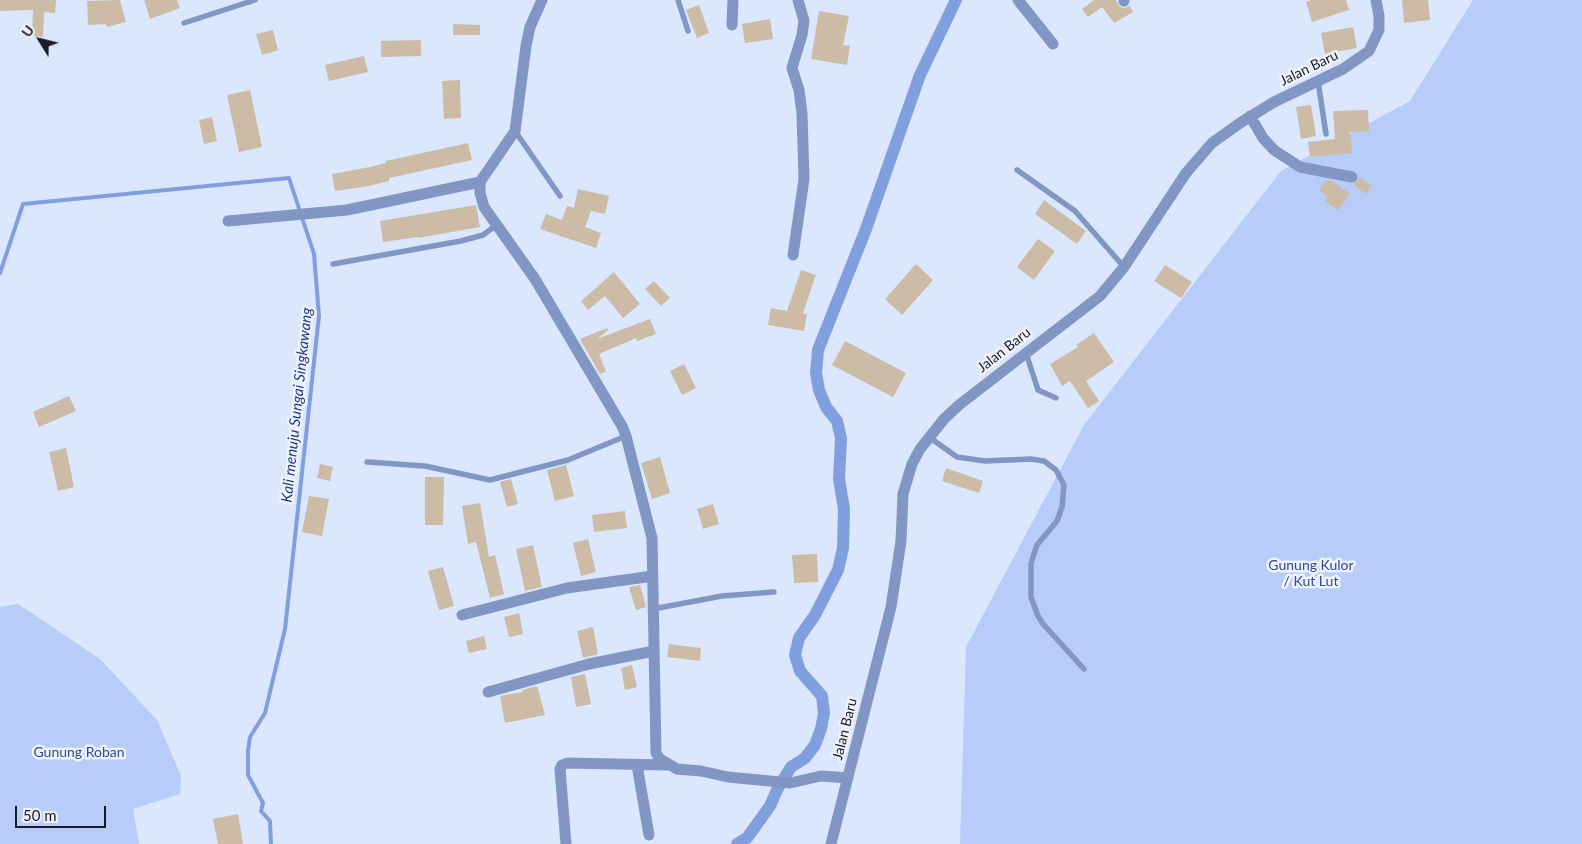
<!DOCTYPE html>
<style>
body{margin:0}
#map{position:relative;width:1582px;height:844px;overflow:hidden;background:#dbe6ff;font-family:Lato,sans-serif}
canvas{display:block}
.north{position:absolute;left:15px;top:15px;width:50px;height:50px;-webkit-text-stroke:4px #eff3fe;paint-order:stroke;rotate:306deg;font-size:14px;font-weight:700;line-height:20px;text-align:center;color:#171b24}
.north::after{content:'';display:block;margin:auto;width:18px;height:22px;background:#171b24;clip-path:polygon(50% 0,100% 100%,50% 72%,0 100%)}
.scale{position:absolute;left:15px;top:806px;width:91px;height:22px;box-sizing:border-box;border:2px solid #171b24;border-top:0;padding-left:6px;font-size:15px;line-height:18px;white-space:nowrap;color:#171b24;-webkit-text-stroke:4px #eff3fe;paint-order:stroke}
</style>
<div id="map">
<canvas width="1582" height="844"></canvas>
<div class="north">U</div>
<div class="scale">50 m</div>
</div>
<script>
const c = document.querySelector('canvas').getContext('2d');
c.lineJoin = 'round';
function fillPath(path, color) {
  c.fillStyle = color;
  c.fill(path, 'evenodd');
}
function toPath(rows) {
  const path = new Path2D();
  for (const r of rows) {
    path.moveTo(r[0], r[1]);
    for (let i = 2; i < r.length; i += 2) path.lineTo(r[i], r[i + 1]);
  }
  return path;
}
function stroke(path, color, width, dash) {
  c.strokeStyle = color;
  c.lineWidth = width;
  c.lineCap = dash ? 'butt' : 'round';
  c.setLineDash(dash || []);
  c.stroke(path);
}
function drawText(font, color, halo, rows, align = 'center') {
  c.font = font + ' Lato,sans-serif';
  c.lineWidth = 5;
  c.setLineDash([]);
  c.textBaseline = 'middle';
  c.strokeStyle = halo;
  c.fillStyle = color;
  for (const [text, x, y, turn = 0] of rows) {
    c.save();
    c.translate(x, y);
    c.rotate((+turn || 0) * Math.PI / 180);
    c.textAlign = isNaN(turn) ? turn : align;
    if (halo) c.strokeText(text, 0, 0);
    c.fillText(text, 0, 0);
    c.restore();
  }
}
fillPath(toPath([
 [1473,0,1582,0,1582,844,960,844,966,647,1084,425,1281,171,1410,101],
 [18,604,100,659,157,720,181,776,180,794,133,809,139,844,0,844,0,607]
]), '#b7ccf8');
stroke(toPath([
 [0,273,23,204,289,178,314,254,319,316,285,629,265,713,250,737,248,751,248,775,263,803,261,811,270,821,271,844]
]), '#819fdf', 4);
stroke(toPath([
 [737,844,747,838,770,806,777,790,791,767,805,758,815,745,821,729,824,713,822,696,800,671,795,655,799,638,815,615,838,570,843,548,844,509,839,479,841,438,837,421,826,407,819,390,816,373,818,350,866,229,920,75,956,0]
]), '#819fdf', 12);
fillPath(toPath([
 [0,0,56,0,55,13,44,12,43,37,32,36,33,10,0,11],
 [120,0,126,22,107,27,106,24,88,25,87,1],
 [144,0,177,0,180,8,150,19],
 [1094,0,1116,0,1120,7,1124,8,1130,6,1133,12,1114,23,1102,7,1088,17,1082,9],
 [1312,0,1346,0,1349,10,1312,22,1306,2],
 [1402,0,1428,0,1430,20,1404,23],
 [699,5,709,33,697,38,686,10],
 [819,11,849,16,843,45,850,46,847,65,811,59],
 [770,19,773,39,745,43,742,24],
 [453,24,480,25,480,35,453,35],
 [1353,27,1357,48,1325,54,1321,33],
 [273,30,278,50,262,55,256,34],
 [421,40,421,56,381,57,381,41],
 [364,56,368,72,329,81,325,65],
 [460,80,461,118,444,119,442,81],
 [250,90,262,147,239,152,227,95],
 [1311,105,1316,136,1301,139,1296,107],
 [1368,110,1369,131,1350,132,1352,153,1310,157,1308,142,1335,139,1333,111],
 [212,117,217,141,204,144,199,120],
 [468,143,472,160,389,178,389,181,369,186,335,191,332,174,370,167,386,163,386,161],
 [1360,177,1372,186,1366,194,1354,185],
 [1326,180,1332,181,1350,194,1338,210,1325,201,1328,197,1319,190],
 [578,189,609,196,605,214,591,211,585,227,601,233,596,248,540,229,546,214,562,220,567,206,574,208],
 [1044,200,1086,231,1077,244,1035,214],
 [476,205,480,227,418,238,417,237,383,242,380,221],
 [1038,239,1055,251,1034,280,1017,267],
 [916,264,933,280,902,315,885,299],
 [1165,265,1192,282,1181,298,1154,281],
 [801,270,816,275,803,313,807,314,804,331,768,325,771,308,787,311],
 [614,272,640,304,623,318,605,296,588,310,581,301],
 [654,281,670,298,661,306,645,289],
 [650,319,656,334,637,341,636,338,599,354,606,372,600,374,580,339,607,328,608,330,597,339],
 [1094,333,1114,362,1086,381,1099,401,1088,408,1070,381,1062,386,1050,364,1078,347,1076,345],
 [845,341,906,373,893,397,832,365],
 [684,364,696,388,682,395,670,371],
 [69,396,76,411,39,427,33,412],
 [66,448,74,487,58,491,49,452],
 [660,457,670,493,652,499,641,463],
 [320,464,333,467,330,481,317,478],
 [566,465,574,496,555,501,547,470],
 [946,468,983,481,979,493,942,481],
 [425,477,444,477,443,525,425,525],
 [511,479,518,504,507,507,500,482],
 [309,496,329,499,322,536,302,532],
 [480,503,489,557,495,555,504,594,490,598,476,542,468,544,462,506],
 [713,504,719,524,703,529,697,509],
 [625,511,627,528,594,532,592,515],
 [588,539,596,572,581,576,573,543],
 [533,545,542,587,525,591,516,549],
 [817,554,818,582,794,583,792,555],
 [443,567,454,606,439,610,428,571],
 [640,585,646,607,636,610,629,587],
 [519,613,523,634,509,637,504,617],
 [593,627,598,654,583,658,577,631],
 [484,636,487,649,469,653,466,641],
 [669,644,701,648,700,661,667,657],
 [632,665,637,687,625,690,621,668],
 [585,674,591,704,576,707,571,677],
 [537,686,545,715,505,723,500,696,523,692,522,690],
 [238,814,243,844,218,844,213,819]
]), '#ccbba5');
stroke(toPath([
 [678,0,688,31],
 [184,23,255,0],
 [1318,81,1326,134],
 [515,131,560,196],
 [1017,170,1075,211,1124,267],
 [333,264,461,241,483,235,498,224],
 [1026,353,1038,390,1056,398],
 [929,437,957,457,985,461,1031,459,1044,461,1056,470,1064,485,1062,507,1057,521,1037,545,1034,554,1031,564,1031,597,1038,616,1043,624,1084,669],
 [367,462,425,466,490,480,568,460,626,436],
 [653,609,722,596,774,592]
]), '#8196c3', 5.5);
stroke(toPath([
 [542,0,530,27,526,46,515,131,480,182,480,193,484,207,535,279,622,426,626,436,652,538,656,753,660,759,677,769,701,771,728,777,790,783,821,776,848,778],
 [1018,0,1053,44],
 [1124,0,1124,1],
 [732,25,733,0],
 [1250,116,1263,138,1274,150,1300,167,1352,177],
 [228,221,347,210,480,182],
 [793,255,804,179,802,113,799,90,792,68,802,35,804,21,798,0],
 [462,615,567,588,653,576],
 [488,692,589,664,654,651],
 [637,765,649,835],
 [566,844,560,769,562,765,567,763,668,765],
 [831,844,891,607,901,541,903,494,912,464,920,449,944,419,959,405,1100,296,1124,267,1186,173,1212,143,1240,123,1274,102,1343,69,1369,51,1379,30,1379,16,1376,0]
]), '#8196c3', 11);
drawText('14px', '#171b24', '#eff3fe', [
 ["Jalan Baru",1309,68,-26],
 ["Jalan Baru",1004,350,-38],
 ["Jalan Baru",845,729,-76]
]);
drawText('14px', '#2c4a97', '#eff3fe', [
 ["Gunung Kulor",1311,565],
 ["/ Kut Lut",1311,581],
 ["Gunung Roban",79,752]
]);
drawText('italic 15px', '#1f3b86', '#eff3fe', [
 ["Kali menuju Sungai Singkawang",297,405,-84]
]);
</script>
